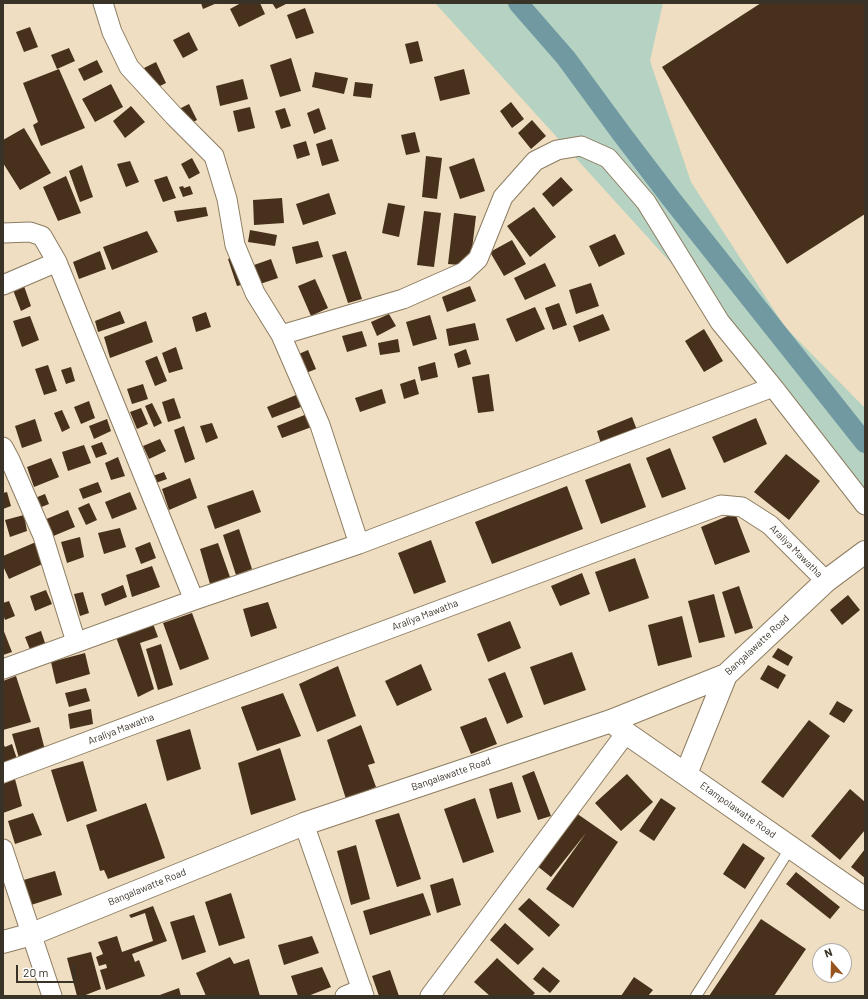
<!DOCTYPE html>
<style>
body{margin:0}
#map{position:relative;width:868px;height:999px;overflow:hidden;background:#efdec1;font-family:Barlow,sans-serif}
canvas{display:block}
.frame{position:absolute;inset:0;border:4px solid #393227;pointer-events:none}
.north{position:absolute;left:812px;top:943px;width:40px;height:40px;box-sizing:border-box;background:#fff;border:1px solid #b0ada9;border-radius:50%;rotate:340deg;font-size:11px;font-weight:700;line-height:16px;text-align:center;color:#393227}
.north::after{content:'';display:block;margin:auto;width:14px;height:18px;background:#965520;clip-path:polygon(50% 0,100% 100%,50% 72%,0 100%)}
.scale{position:absolute;left:16px;top:965px;width:59px;height:18px;box-sizing:border-box;border:2px solid #393227;border-top:0;padding-left:5px;font-size:12px;line-height:14px;white-space:nowrap;color:#393227;-webkit-text-stroke:3px #fff;paint-order:stroke}
</style>
<div id="map">
<canvas width="868" height="999"></canvas>
<div class="frame"></div>
<div class="north">N</div>
<div class="scale">20 m</div>
</div>
<script>
const c = document.querySelector('canvas').getContext('2d');
c.lineJoin = 'round';
function fillPath(path, color) {
  c.fillStyle = color;
  c.fill(path, 'evenodd');
}
function toPath(rows) {
  const path = new Path2D();
  for (const r of rows) {
    path.moveTo(r[0], r[1]);
    for (let i = 2; i < r.length; i += 2) path.lineTo(r[i], r[i + 1]);
  }
  return path;
}
function stroke(path, color, width, dash) {
  c.strokeStyle = color;
  c.lineWidth = width;
  c.lineCap = dash ? 'butt' : 'round';
  c.setLineDash(dash || []);
  c.stroke(path);
}
function drawText(font, color, halo, rows, align = 'center') {
  c.font = font + ' Barlow,sans-serif';
  c.lineWidth = 4;
  c.setLineDash([]);
  c.textBaseline = 'middle';
  c.strokeStyle = halo;
  c.fillStyle = color;
  for (const [text, x, y, turn = 0] of rows) {
    c.save();
    c.translate(x, y);
    c.rotate((+turn || 0) * Math.PI / 180);
    c.textAlign = isNaN(turn) ? turn : align;
    if (halo) c.strokeText(text, 0, 0);
    c.fillText(text, 0, 0);
    c.restore();
  }
}
fillPath(toPath([
 [435,3,663,3,650,61,691,182,785,327,865,408,865,497,750,350]
]), '#b6d2c2');
stroke(toPath([
 [518,3,566,58,621,133,672,200,865,443]
]), '#7099a1', 20);
fillPath(toPath([
 [201,3,217,3,203,9],
 [241,3,260,3,265,14,239,27,230,9],
 [272,3,288,3,276,9],
 [761,3,865,3,865,214,787,264,662,67],
 [305,8,314,33,296,39,287,15],
 [30,27,38,47,24,52,16,32],
 [189,32,198,50,183,58,173,40],
 [418,41,423,61,410,64,405,44],
 [69,48,75,61,57,69,51,55],
 [291,58,301,91,280,97,270,65],
 [97,60,103,72,84,81,78,69],
 [156,62,166,83,154,89,144,68],
 [59,69,85,128,41,146,33,125,38,122,23,83],
 [464,69,470,94,440,101,434,77],
 [315,72,348,78,344,94,312,87],
 [243,79,248,99,220,106,216,86],
 [355,82,373,84,371,98,353,96],
 [111,84,123,107,95,122,82,99],
 [511,102,524,119,512,128,500,111],
 [189,104,197,120,185,126,177,110],
 [131,106,145,122,125,138,113,121],
 [250,107,255,128,238,132,233,111],
 [285,108,291,126,281,129,275,111],
 [319,108,326,129,314,134,307,113],
 [532,120,546,136,531,149,518,133],
 [24,128,51,173,20,190,3,163,3,140],
 [415,132,420,152,406,155,401,135],
 [332,139,339,161,322,166,316,144],
 [306,141,310,155,297,159,293,145],
 [426,156,442,158,437,199,422,197],
 [192,158,200,173,189,179,181,164],
 [474,158,485,191,460,199,449,167],
 [130,161,139,182,126,187,117,164],
 [82,165,93,197,80,202,69,171],
 [66,176,81,213,58,221,43,187],
 [167,176,176,198,163,202,154,180],
 [561,177,573,190,553,207,542,194],
 [183,186,184,188,190,186,193,194,183,197,179,187],
 [329,193,336,214,303,225,296,204],
 [282,198,284,223,254,225,253,200],
 [388,203,405,206,399,237,382,233],
 [206,207,208,216,177,222,174,211],
 [534,207,556,237,530,257,507,226],
 [424,211,441,213,434,267,417,265],
 [454,213,476,216,470,266,448,264],
 [250,230,277,235,275,246,248,242],
 [147,231,158,252,112,270,103,247],
 [615,234,625,254,599,267,589,246],
 [512,240,526,264,504,276,490,252],
 [318,241,323,257,296,264,292,247],
 [100,251,106,269,79,279,73,262],
 [346,251,362,299,348,303,332,255],
 [236,256,245,284,237,286,228,259],
 [271,259,278,278,260,284,254,265],
 [545,263,556,286,525,300,514,278],
 [315,279,328,308,311,316,298,286],
 [591,283,599,306,576,314,569,290],
 [24,286,31,306,21,311,13,290],
 [470,286,476,301,447,312,442,297],
 [559,303,567,325,553,330,545,308],
 [535,307,545,329,516,342,506,319],
 [120,311,125,323,98,332,95,321],
 [206,312,211,327,196,332,192,317],
 [389,314,396,326,377,336,371,322],
 [603,314,610,330,579,342,573,326],
 [430,315,437,339,413,346,406,322],
 [30,316,39,340,22,347,13,321],
 [146,321,153,342,110,358,104,337],
 [475,323,479,340,449,346,446,329],
 [704,329,723,361,704,372,685,341],
 [362,331,367,346,347,352,342,336],
 [398,339,400,352,380,355,378,343],
 [176,347,183,369,169,373,162,353],
 [466,349,471,364,458,368,454,354],
 [308,350,316,369,301,375,294,356],
 [157,356,167,381,155,386,145,361],
 [435,362,438,377,421,381,418,367],
 [48,365,57,391,44,395,35,369],
 [71,367,75,381,66,384,61,370],
 [489,374,494,411,478,413,472,377],
 [415,379,419,394,404,399,400,384],
 [143,384,148,399,132,404,127,389],
 [382,389,386,403,360,412,355,398],
 [296,395,301,407,272,418,267,407],
 [174,398,181,418,168,422,162,402],
 [89,401,95,418,81,424,74,407],
 [152,403,162,423,154,427,145,406],
 [141,408,148,424,137,429,130,412],
 [62,410,70,428,62,432,54,413],
 [312,412,317,425,282,438,277,426],
 [632,417,637,430,601,444,597,431],
 [756,418,767,444,724,463,712,437],
 [35,419,42,441,22,448,15,426],
 [107,419,111,431,94,439,89,426],
 [212,423,218,438,206,443,200,426],
 [184,426,195,459,185,463,174,430],
 [160,439,166,451,149,459,143,446],
 [102,442,107,454,96,458,91,446],
 [84,445,91,463,68,471,62,452],
 [670,448,686,489,662,498,646,458],
 [786,454,820,481,789,520,754,492],
 [118,457,125,476,111,480,105,463],
 [51,458,59,477,34,487,27,467],
 [630,463,646,507,601,524,585,480],
 [164,472,167,479,153,484,150,477],
 [190,478,197,498,169,510,162,489],
 [98,482,102,492,83,499,79,489],
 [567,486,583,529,492,564,475,522],
 [253,490,261,512,215,529,207,506],
 [7,492,11,506,3,509,3,493],
 [130,492,137,509,112,519,105,502],
 [45,494,49,504,39,508,35,498],
 [89,503,97,520,86,525,78,508],
 [68,510,75,527,51,537,44,520],
 [735,513,750,552,715,565,701,527],
 [24,515,27,531,10,537,5,520],
 [120,528,126,547,104,554,98,533],
 [239,529,252,569,236,575,223,535],
 [80,537,84,557,67,563,61,542],
 [431,540,446,582,414,594,398,553],
 [36,542,47,562,9,579,3,566,3,556],
 [150,542,156,558,141,564,135,548],
 [218,543,230,577,210,584,200,549],
 [635,558,649,598,609,612,595,572],
 [152,566,160,587,132,597,126,575],
 [582,573,590,594,560,606,551,586],
 [123,585,127,597,105,606,101,594],
 [739,586,753,628,735,634,722,592],
 [46,590,52,604,35,611,30,596],
 [83,592,89,613,80,616,74,594],
 [714,594,725,637,699,643,688,601],
 [848,595,860,610,842,625,830,610],
 [9,601,15,616,5,620,3,614,3,603],
 [268,602,277,628,251,637,243,609],
 [192,613,209,659,180,670,163,623],
 [682,616,692,657,658,666,648,625],
 [152,621,158,637,140,643,154,689,138,697,116,637],
 [510,621,521,648,488,662,477,634],
 [3,629,12,652,3,655],
 [41,631,46,646,31,652,25,637],
 [161,644,173,685,158,690,146,649],
 [778,648,793,657,788,666,772,657],
 [572,652,586,690,544,705,530,667],
 [85,653,90,674,56,684,51,662],
 [421,664,432,690,397,706,385,681],
 [768,665,786,675,778,689,760,679],
 [338,666,356,716,317,732,299,684],
 [505,672,523,717,507,724,488,679],
 [16,676,31,722,3,730,3,681],
 [86,688,90,701,69,707,65,693],
 [283,693,301,736,257,751,241,707],
 [837,701,853,710,844,723,829,714],
 [91,709,93,724,70,729,68,714],
 [486,717,497,744,471,754,460,727],
 [809,720,830,736,783,798,761,782],
 [361,725,375,763,368,765,376,787,346,799,327,740],
 [39,727,45,750,19,758,12,734],
 [190,729,201,769,167,781,156,740],
 [3,743,5,747,12,744,18,762,3,767],
 [280,748,296,800,251,815,238,763],
 [83,761,97,811,67,822,51,770],
 [534,771,551,816,538,820,522,776],
 [627,774,653,802,621,831,595,803],
 [15,779,22,806,3,813,3,784],
 [512,782,521,812,497,819,489,789],
 [850,789,865,802,865,830,840,860,811,836],
 [475,798,494,852,463,863,444,809],
 [661,798,676,808,654,841,639,831],
 [146,803,165,858,108,879,104,870,100,871,86,825],
 [33,813,42,835,15,844,8,821],
 [399,813,421,879,397,887,375,820],
 [576,813,618,842,573,908,546,889,586,833,551,877,536,865],
 [743,843,765,858,745,889,723,874],
 [356,845,370,899,351,905,337,851],
 [865,849,865,878,851,867],
 [55,871,62,895,28,906,20,881],
 [796,872,840,907,830,919,786,884],
 [453,878,461,905,437,913,430,885],
 [231,893,245,938,219,946,205,902],
 [423,893,431,915,370,935,363,911],
 [529,898,560,925,549,937,518,909],
 [153,906,167,941,132,954,135,962,139,960,145,976,106,990,100,970,107,968,106,964,99,966,96,957,103,954,98,942,117,936,122,952,153,941,145,913,131,918,129,915],
 [194,915,206,952,182,960,170,922],
 [761,919,806,949,774,996,709,996],
 [505,923,534,949,518,965,490,940],
 [312,936,319,953,284,965,278,945],
 [91,952,101,989,83,996,77,996,67,958],
 [230,957,234,964,249,959,260,996,206,996,196,973],
 [497,958,535,993,532,996,490,996,474,982],
 [322,967,331,987,308,996,298,996,291,976],
 [543,967,560,981,550,993,533,979],
 [390,970,399,996,379,996,372,976],
 [634,977,653,990,648,996,621,996],
 [179,988,181,996,157,996]
]), '#47301c');
const lane = toPath([
 [696,996,791,847]
]);
const street = toPath([
 [103,3,112,32,129,67,174,116,214,156,227,199,235,245,255,293,281,335,320,425,359,544],
 [3,233,30,232,42,236,57,262,194,600],
 [3,285,57,262],
 [281,335,403,299,464,272,478,259,503,197,535,161,557,150,581,146,608,158,646,202,720,322,773,387,865,505],
 [3,447,10,460,43,536,76,642],
 [3,669,194,600,359,544,773,387],
 [3,773,721,505,742,507,770,525,826,581],
 [304,824,364,996],
 [3,849,52,996],
 [345,996,362,989],
 [430,996,626,733]
]);
const secondary = toPath([
 [611,721,626,733,865,899],
 [686,774,726,675],
 [3,942,32,934,304,824,611,721,726,675,826,581,865,552]
]);
stroke(lane, '#8d7d62', 12);
stroke(street, '#8d7d62', 21);
stroke(secondary, '#8d7d62', 24);
stroke(lane, '#fff', 10);
stroke(street, '#fff', 19);
stroke(secondary, '#fff', 22);
drawText('10px', '#393227', '#fff', [
 ["Araliya Mawatha",796,551,45],
 ["Araliya Mawatha",425,615,-21],
 ["Bangalawatte Road",757,645,-43],
 ["Araliya Mawatha",121,729,-21],
 ["Bangalawatte Road",451,774,-19],
 ["Etampolawatte Road",738,810,35],
 ["Bangalawatte Road",147,887,-22]
]);
</script>
